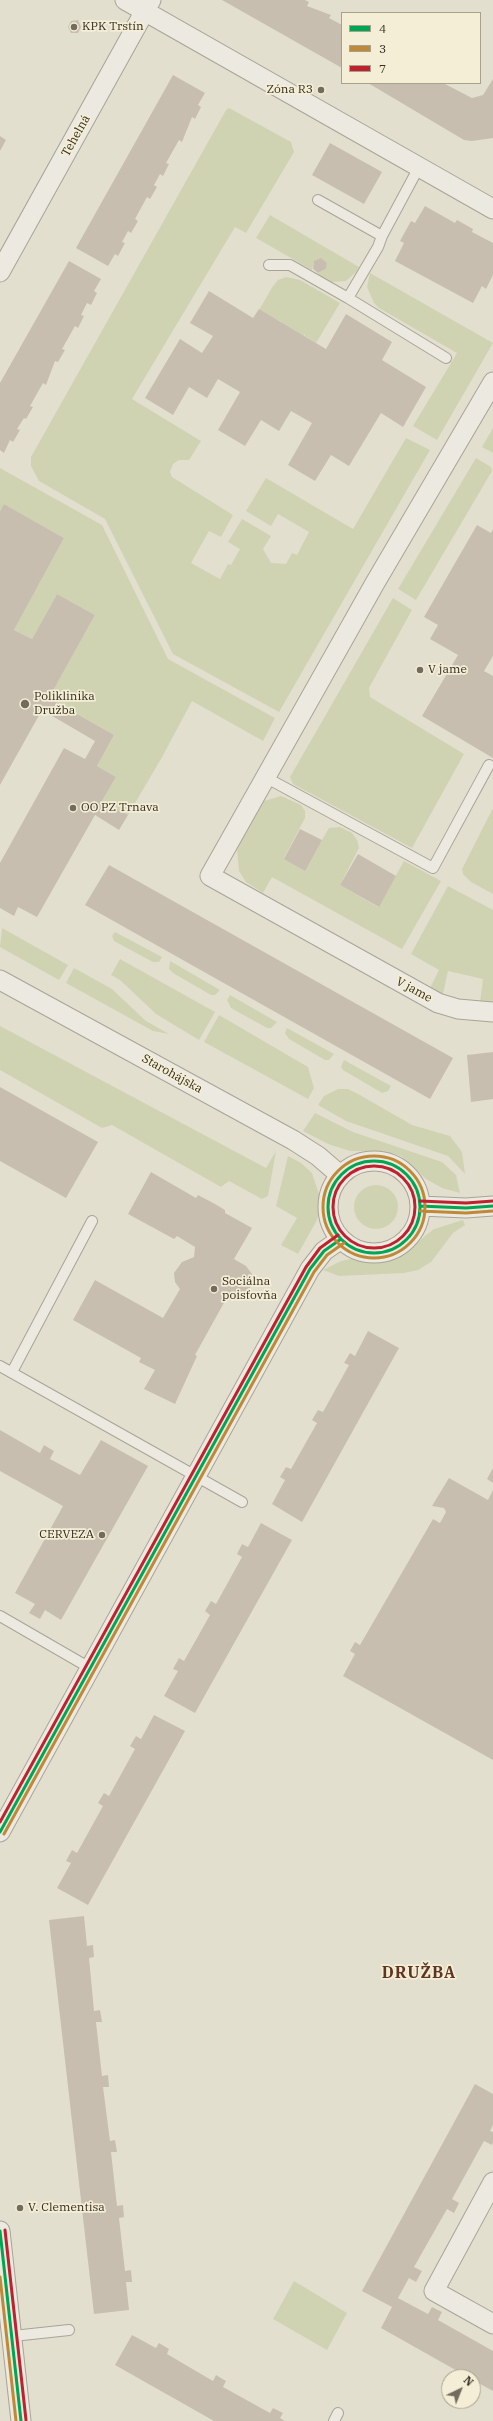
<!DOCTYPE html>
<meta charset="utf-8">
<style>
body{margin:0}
#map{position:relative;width:493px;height:2421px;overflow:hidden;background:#e3dfce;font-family:"IBM Plex Serif",serif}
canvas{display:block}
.legend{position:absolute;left:341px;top:12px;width:140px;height:72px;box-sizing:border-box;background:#f3eed5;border:1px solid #a8a18d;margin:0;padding:5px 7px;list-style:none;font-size:12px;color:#372d20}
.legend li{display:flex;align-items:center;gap:8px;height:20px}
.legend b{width:20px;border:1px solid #a8a18d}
.north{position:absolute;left:441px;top:2369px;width:40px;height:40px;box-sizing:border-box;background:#f3eed5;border:1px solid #a8a18d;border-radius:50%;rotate:43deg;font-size:11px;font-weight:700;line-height:16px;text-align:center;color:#372d20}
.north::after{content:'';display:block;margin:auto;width:14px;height:18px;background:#736b5d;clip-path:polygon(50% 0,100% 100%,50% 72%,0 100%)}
</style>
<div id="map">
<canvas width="493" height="2421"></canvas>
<ul class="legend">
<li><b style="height:5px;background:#00a651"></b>4</li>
<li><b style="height:5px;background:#c08938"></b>3</li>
<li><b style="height:5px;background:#be222f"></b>7</li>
</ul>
<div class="north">N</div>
</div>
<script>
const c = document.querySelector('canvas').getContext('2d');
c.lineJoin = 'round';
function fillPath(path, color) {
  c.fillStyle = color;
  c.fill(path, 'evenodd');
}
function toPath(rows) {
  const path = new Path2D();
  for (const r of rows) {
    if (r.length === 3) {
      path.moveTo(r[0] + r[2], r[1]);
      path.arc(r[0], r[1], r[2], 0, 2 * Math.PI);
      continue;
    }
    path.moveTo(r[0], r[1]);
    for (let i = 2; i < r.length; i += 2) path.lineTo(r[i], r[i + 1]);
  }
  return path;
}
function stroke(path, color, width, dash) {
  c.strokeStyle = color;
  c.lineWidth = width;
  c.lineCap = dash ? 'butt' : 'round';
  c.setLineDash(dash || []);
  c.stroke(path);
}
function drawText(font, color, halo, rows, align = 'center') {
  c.font = font + ' "IBM Plex Serif",serif';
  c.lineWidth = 3.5;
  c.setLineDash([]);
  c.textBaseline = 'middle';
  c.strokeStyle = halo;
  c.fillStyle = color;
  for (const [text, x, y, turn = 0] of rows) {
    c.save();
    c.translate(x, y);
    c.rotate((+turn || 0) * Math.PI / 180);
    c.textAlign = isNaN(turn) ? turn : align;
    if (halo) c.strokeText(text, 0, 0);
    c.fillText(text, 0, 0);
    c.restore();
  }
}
fillPath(toPath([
 [229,108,291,142,294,152,246,233,235,227,132,399,201,441,189,460,179,460,173,464,170,472,172,477,233,515,221,537,209,531,191,563,220,579,228,564,231,565,240,549,228,542,242,519,271,536,263,549,271,563,286,564,292,553,297,555,309,532,278,514,271,526,246,511,266,478,353,529,406,438,430,450,279,712,173,654,105,519,39,481,31,466,31,457,226,110],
 [270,215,359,267,356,272,346,281,331,282,317,274,326,269,327,263,314,261,312,270,256,238],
 [370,273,493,343,437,440,413,426,457,353,379,308,374,303,367,287],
 [286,277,300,280,340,303,316,343,305,336,305,334,304,336,282,323,282,321,281,322,259,310,273,286,278,280],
 [493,428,493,453,482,447],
 [476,458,491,467,492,471,416,600,398,589],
 [0,468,102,525,168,659,275,718,263,741,192,701,161,759,128,815,102,801,116,777,97,766,114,735,49,698,95,615,57,594,32,639,14,630,64,538,4,504,0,511],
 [393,598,412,610,369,688,370,697,464,754,412,848,293,784,290,777],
 [281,796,301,805,305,811,305,818,284,858,304,870,329,828,340,827,352,833,357,840,359,848,340,885,378,907,404,861,441,881,402,949,272,877,263,893,246,882,239,871,237,849,264,801],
 [493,808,493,894,471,882,463,874,462,869],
 [448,886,493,910,493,1001,480,1002,483,979,448,971,443,994,437,991,430,988,439,970,411,954],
 [2,928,68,965,59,980,0,947],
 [115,932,162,957,159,962,153,962,114,941,112,936],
 [120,959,215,1012,199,1040,156,1014,120,980,111,975],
 [170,961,220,990,215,995,211,995,173,973,169,969],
 [74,968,112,989,146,1021,169,1034,153,1031,66,983],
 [230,995,277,1022,271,1028,267,1028,231,1008,227,1000],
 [219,1015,308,1067,314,1088,308,1099,204,1042],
 [0,1026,266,1168,276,1151,268,1196,262,1199,229,1181,221,1187,112,1125,102,1128,0,1070],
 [287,1028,334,1054,329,1060,325,1060,289,1039,285,1033],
 [344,1060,391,1086,388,1091,382,1093,343,1070,341,1067],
 [338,1089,348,1089,360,1095,412,1125,450,1136,462,1152,465,1174,448,1156,346,1121,318,1105,324,1096],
 [315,1113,353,1132,442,1162,456,1175,460,1193,442,1188,426,1179,401,1156,384,1151,350,1151,328,1144,303,1131],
 [288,1156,301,1163,312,1173,322,1203,317,1220,298,1254,281,1245,297,1218,276,1206],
 [376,1207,22],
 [463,1220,465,1225,453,1233,431,1262,418,1270,404,1273,339,1276,323,1270,341,1261,355,1258,385,1260,401,1255,434,1229],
 [294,2281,347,2313,327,2350,273,2319]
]), '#cfd3b2');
fillPath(toPath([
 [222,0,305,0,309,2,307,6,331,15,329,18,342,25,342,68],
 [78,20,81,27,78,33,71,33,68,27,71,21],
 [173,75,205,93,198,105,201,107,195,119,192,117,182,142,179,140,166,163,169,164,163,176,160,174,154,185,157,187,150,199,147,197,135,219,138,221,131,233,128,231,122,242,125,243,118,256,115,254,108,266,76,248],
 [493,79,493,138,472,141,464,140,368,83,443,83,472,98,483,95],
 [0,136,6,140,0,151],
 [330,143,382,172,364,204,312,175],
 [425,206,455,223,457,220,473,229,472,232,493,243,493,275,486,289,482,286,473,303,395,261,404,243,400,241,411,221,415,223],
 [321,258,327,263,326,269,318,273,313,269,314,261],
 [69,261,101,279,94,291,97,293,91,305,87,303,81,315,84,316,78,328,75,326,62,349,65,350,58,362,55,361,46,385,43,383,30,406,33,407,26,419,24,418,17,429,20,430,13,442,10,440,4,453,0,450,0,383],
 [209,291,253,318,259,309,326,349,346,314,392,342,382,360,426,387,403,427,381,413,349,466,331,455,315,481,288,465,312,423,291,411,279,431,261,420,245,446,218,430,240,392,218,379,207,398,189,387,173,415,145,398,180,339,202,353,213,336,190,323],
 [4,504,64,538,14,630,32,639,57,594,95,615,49,698,114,735,97,766,116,777,102,801,128,815,119,830,95,815,37,917,18,907,14,916,0,908,0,863,64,748,85,759,95,741,42,710,0,785,0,511],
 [477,525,491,533,493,529,493,656,484,671,493,676,493,758,422,716,458,655,430,639,438,625,424,617],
 [300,829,322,840,305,871,284,859],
 [358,854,396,876,379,907,340,885],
 [109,865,453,1058,430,1099,85,905],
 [493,1052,493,1099,471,1102,467,1055],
 [0,1087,98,1142,66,1198,0,1161],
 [151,1172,196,1198,198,1195,215,1204,225,1210,225,1213,252,1228,234,1259,246,1266,252,1274,250,1288,239,1297,225,1301,195,1355,197,1356,175,1404,144,1389,155,1370,139,1362,141,1358,73,1320,95,1280,163,1318,180,1289,175,1282,174,1273,182,1262,194,1257,195,1247,177,1236,174,1239,128,1214],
 [368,1331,399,1348,302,1522,272,1504,285,1480,280,1477,286,1467,291,1469,317,1423,312,1420,318,1410,323,1412,349,1365,344,1363,350,1353,355,1356],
 [0,1430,40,1453,44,1445,54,1451,50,1459,80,1475,101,1440,148,1466,61,1620,45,1610,40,1619,29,1613,35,1604,15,1593,63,1506,0,1471],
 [493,1468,493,1483,487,1479],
 [449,1478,488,1500,493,1490,493,1760,343,1676,355,1654,350,1651,355,1642,360,1645,433,1519,440,1523,446,1512,444,1508,432,1506],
 [261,1523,292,1540,195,1713,164,1696,178,1671,173,1669,179,1658,184,1661,210,1615,205,1611,211,1601,216,1604,242,1557,237,1554,242,1544,248,1547],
 [154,1715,185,1731,88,1905,57,1888,71,1863,66,1861,72,1850,77,1853,103,1806,98,1803,104,1793,109,1796,135,1749,130,1746,136,1736,141,1739],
 [84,1916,87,1946,93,1945,94,1957,89,1958,94,2011,100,2010,102,2022,96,2022,102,2076,108,2075,109,2087,103,2087,110,2141,115,2140,117,2152,111,2152,117,2206,123,2205,124,2217,119,2218,125,2271,131,2270,132,2282,126,2282,129,2310,94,2314,49,1920],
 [475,2084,493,2094,493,2125,490,2131,493,2132,493,2142,492,2145,484,2141,452,2199,459,2203,454,2213,447,2209,414,2267,422,2271,416,2282,409,2278,398,2298,428,2314,432,2307,442,2312,438,2320,493,2351,493,2391,473,2380,473,2377,468,2377,381,2328,392,2307,362,2291],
 [132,2335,156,2348,159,2343,169,2349,167,2354,213,2381,216,2375,226,2381,223,2387,270,2413,273,2408,283,2413,280,2418,285,2421,214,2421,115,2365]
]), '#c7beaf');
const service = toPath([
 [318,200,382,236,419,167],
 [269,265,290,265,348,298,378,247,382,236],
 [348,298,446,358],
 [265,777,433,868,489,765],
 [0,1366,242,1502],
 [12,1372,92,1221],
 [0,1616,90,1668],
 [13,2336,69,2330],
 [334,2421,338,2413]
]);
const minor = toPath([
 [125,0,493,209],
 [0,272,151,0],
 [493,382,375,583,210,876,438,1003,458,1009,493,1012],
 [0,980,293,1140,318,1156,340,1175],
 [374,1207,46],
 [420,1206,466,1208,493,1206],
 [0,1832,310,1269,324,1251,341,1239],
 [493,2182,434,2291,493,2324],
 [0,2231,21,2421]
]);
stroke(service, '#a8a497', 12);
stroke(minor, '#a8a497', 21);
stroke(service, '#ece9e0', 10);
stroke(minor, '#ece9e0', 19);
stroke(toPath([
 [374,1207,46],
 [420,1206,466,1208,493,1206],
 [0,1832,310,1269,324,1251,341,1239],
 [0,2231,21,2421]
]), '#00a651', 3);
stroke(toPath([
 [374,1207,51],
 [420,1211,466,1213,493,1211],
 [4,1834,314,1272,327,1255,344,1243],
 [0,2277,16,2421]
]), '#c08938', 3);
stroke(toPath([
 [374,1207,41],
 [420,1201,466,1203,493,1201],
 [0,1822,306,1267,320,1248,338,1235],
 [5,2230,26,2420]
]), '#be222f', 3);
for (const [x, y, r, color] of [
 [74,27,4,"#736b5d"],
 [321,90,4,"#736b5d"],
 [420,670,4,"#736b5d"],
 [25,704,5,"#736b5d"],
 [73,808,4,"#736b5d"],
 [214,1289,4,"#736b5d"],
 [102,1535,4,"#736b5d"],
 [20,2208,4,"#736b5d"]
]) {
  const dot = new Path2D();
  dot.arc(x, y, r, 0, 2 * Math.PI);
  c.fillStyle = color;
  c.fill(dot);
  stroke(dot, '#f3eed5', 1.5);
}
drawText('12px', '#372d20', '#f3eed5', [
 ["KPK Trstín",82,27],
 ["Zóna R3",313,90,"right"],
 ["V jame",428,670],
 ["Poliklinika",34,697],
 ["Družba",34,711],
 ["OO PZ Trnava",81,808],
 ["Sociálna",222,1282],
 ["poisťovňa",222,1296],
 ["CERVEZA",94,1535,"right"],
 ["V. Clementisa",28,2208]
], 'left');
drawText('12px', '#372d20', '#f3eed5', [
 ["Tehelná",76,136,-61],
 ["V jame",414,990,29],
 ["Starohájska",172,1074,29]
]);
c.letterSpacing = '1px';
drawText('bold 16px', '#603622', '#f3eed5', [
 ["DRUŽBA",419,1973]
]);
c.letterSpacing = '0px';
</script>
